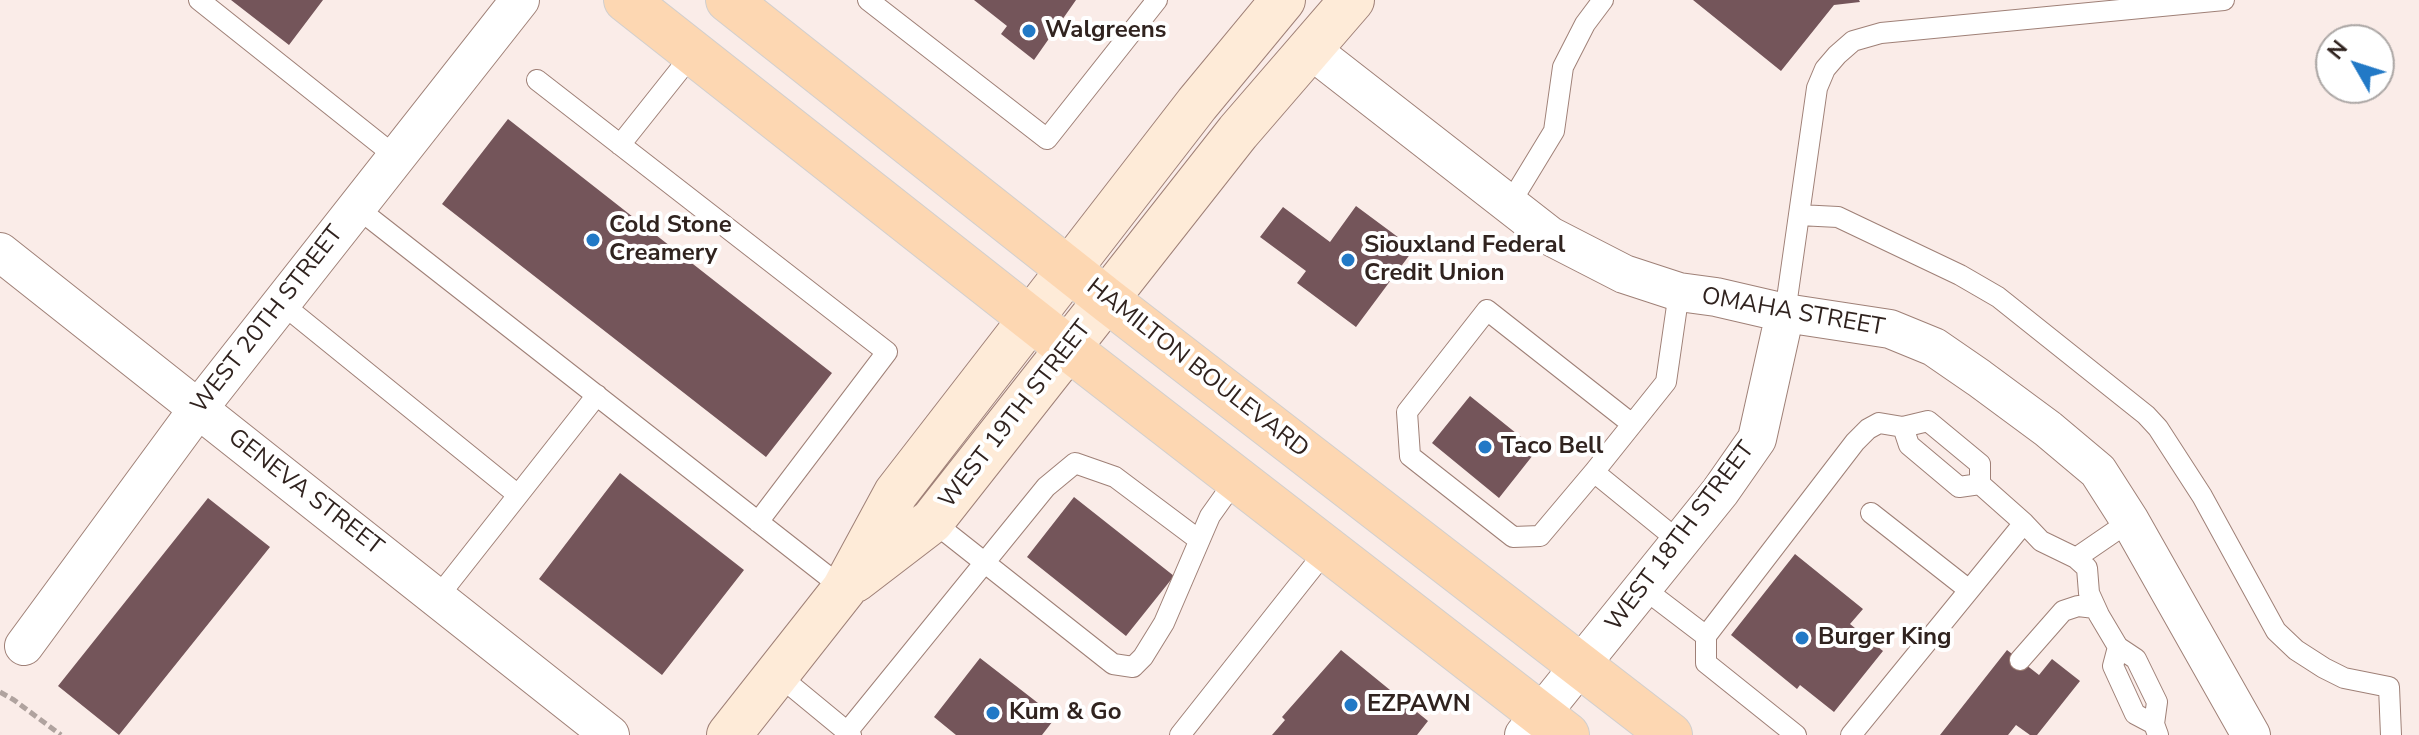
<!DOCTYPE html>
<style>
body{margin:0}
#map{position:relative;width:2419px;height:735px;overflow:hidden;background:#faece8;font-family:"Nunito Sans",sans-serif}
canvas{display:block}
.north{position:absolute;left:2315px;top:24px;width:80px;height:80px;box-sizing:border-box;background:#fff;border:2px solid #aca7a5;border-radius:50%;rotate:309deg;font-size:22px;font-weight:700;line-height:32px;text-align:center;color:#30231f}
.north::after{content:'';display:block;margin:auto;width:28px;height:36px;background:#2279c6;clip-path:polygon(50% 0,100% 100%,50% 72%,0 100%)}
</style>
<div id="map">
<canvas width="2419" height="735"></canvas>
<div class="north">N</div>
</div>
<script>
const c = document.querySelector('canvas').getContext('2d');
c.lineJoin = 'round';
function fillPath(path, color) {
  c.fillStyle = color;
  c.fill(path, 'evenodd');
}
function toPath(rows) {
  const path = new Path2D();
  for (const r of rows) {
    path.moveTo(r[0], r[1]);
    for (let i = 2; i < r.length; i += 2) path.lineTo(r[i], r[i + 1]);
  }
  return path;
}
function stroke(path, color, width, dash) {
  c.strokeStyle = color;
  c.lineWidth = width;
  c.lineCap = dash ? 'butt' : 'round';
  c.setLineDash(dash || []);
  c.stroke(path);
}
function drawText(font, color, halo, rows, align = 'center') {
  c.font = font + ' "Nunito Sans",sans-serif';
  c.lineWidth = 8;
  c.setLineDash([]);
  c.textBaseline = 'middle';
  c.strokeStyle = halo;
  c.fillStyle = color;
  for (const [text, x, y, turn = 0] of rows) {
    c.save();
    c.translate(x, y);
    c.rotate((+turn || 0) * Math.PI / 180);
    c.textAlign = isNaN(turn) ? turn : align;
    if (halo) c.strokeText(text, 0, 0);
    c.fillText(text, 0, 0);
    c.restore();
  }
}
fillPath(toPath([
 [231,0,323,0,289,45],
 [974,0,1076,0,1034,60,1001,34,1007,26],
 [1693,0,1859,0,1860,2,1834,5,1781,71],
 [508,119,832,373,766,457,442,204],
 [1356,206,1414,249,1356,327,1297,283,1306,271,1260,237,1283,207,1330,242],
 [1470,396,1537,450,1499,498,1432,443],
 [620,473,744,570,662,675,539,579],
 [1074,497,1174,576,1126,636,1027,557],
 [208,498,270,547,119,735,58,686],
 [1795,554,1863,609,1850,624,1883,651,1834,712,1800,685,1797,689,1731,635],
 [1341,650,1428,721,1417,735,1272,735,1285,720,1282,717],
 [2007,650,2039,675,2052,659,2080,681,2037,735,2030,735,2016,725,2008,735,1940,735],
 [980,658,1056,717,1042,735,956,735,934,717]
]), '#74555a');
const service = toPath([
 [199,0,395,156],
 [868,0,1047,139,1157,0],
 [537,80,887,352,758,522],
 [620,145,694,52],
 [1509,205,1554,131,1563,67,1585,24,1603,0],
 [356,207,844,589],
 [1799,215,1838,217,1960,275,1998,297,2146,415,2158,428,2202,496,2276,631,2296,650,2324,668,2344,678,2389,687,2391,735],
 [1679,292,1666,382,1594,472,1680,542],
 [281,303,518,495],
 [1785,313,1817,88,1825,69,1837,55,1853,41,1881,33,2224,0],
 [1903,427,1909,445,1959,487,1980,484],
 [1594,472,1540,536,1513,537,1410,456,1407,412,1487,310,1632,424],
 [1871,513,1969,590],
 [932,521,1113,664,1133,667,1143,657,1164,623,1210,516,1237,478],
 [2076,558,2087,568,2089,593,2099,615,2118,647,2136,659,2157,702,2154,724,2158,735],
 [1643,588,1706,636,1706,663,1796,735],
 [437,598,597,395],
 [1706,636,1855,442,1868,429,1879,423,1903,427,1928,421,1980,464,1980,484,2024,523],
 [2118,647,2113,666,2135,714,2154,724],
 [2020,660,2063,611,2078,606,2095,608],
 [777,674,851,735],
 [847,732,1046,487,1075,463,1115,477,1199,540],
 [1180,735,1328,548],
 [1851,735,2024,523,2041,541,2076,558,2130,521]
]);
const minor = toPath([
 [1310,49,1550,236,1624,274,1679,292,1716,297,1785,313,1890,329,1934,347,1979,378,2048,429,2098,471,2130,521,2251,735],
 [0,252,610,735],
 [24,646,198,409,520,0],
 [1524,735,1720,492,1757,439,1785,313]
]);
const secondary = toPath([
 [855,580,932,521,1238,132,1352,0],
 [729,735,844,589,896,493,1197,104,1283,0]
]);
const primary = toPath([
 [626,0,1069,349,1567,735],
 [728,0,1107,300,1670,735]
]);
stroke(service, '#9f8077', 22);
stroke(minor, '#9f8077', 40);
stroke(secondary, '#9f8077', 46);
stroke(primary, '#d1cfce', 46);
stroke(toPath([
 [0,692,14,700,61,735]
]), '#b0a39f', 5, [8, 4]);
stroke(service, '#fff', 20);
stroke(minor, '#fff', 38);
stroke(secondary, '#feebd8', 44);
stroke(primary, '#fdd7b2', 44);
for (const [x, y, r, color] of [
 [1029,31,8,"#2279c6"],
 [593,240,8,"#2279c6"],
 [1348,260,8,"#2279c6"],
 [1485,447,8,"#2279c6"],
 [1802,638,8,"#2279c6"],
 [1351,705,8,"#2279c6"],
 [993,713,8,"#2279c6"]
]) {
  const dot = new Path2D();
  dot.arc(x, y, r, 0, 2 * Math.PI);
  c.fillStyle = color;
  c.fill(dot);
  stroke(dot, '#fff', 3);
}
drawText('bold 24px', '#30231f', '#fff', [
 ["Walgreens",1045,31],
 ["Cold Stone",609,226],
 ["Creamery",609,254],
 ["Siouxland Federal",1364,246],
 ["Credit Union",1364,274],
 ["Taco Bell",1501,447],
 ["Burger King",1818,638],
 ["EZPAWN",1367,705],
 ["Kum & Go",1009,713]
], 'left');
drawText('24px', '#30231f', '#fff', [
 ["OMAHA STREET",1793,313,10],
 ["WEST 20TH STREET",268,320,-52],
 ["HAMILTON BOULEVARD",1197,369,38],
 ["WEST 19TH STREET",1016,415,-52],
 ["GENEVA STREET",305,493,38],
 ["WEST 18TH STREET",1681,537,-53]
]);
</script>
